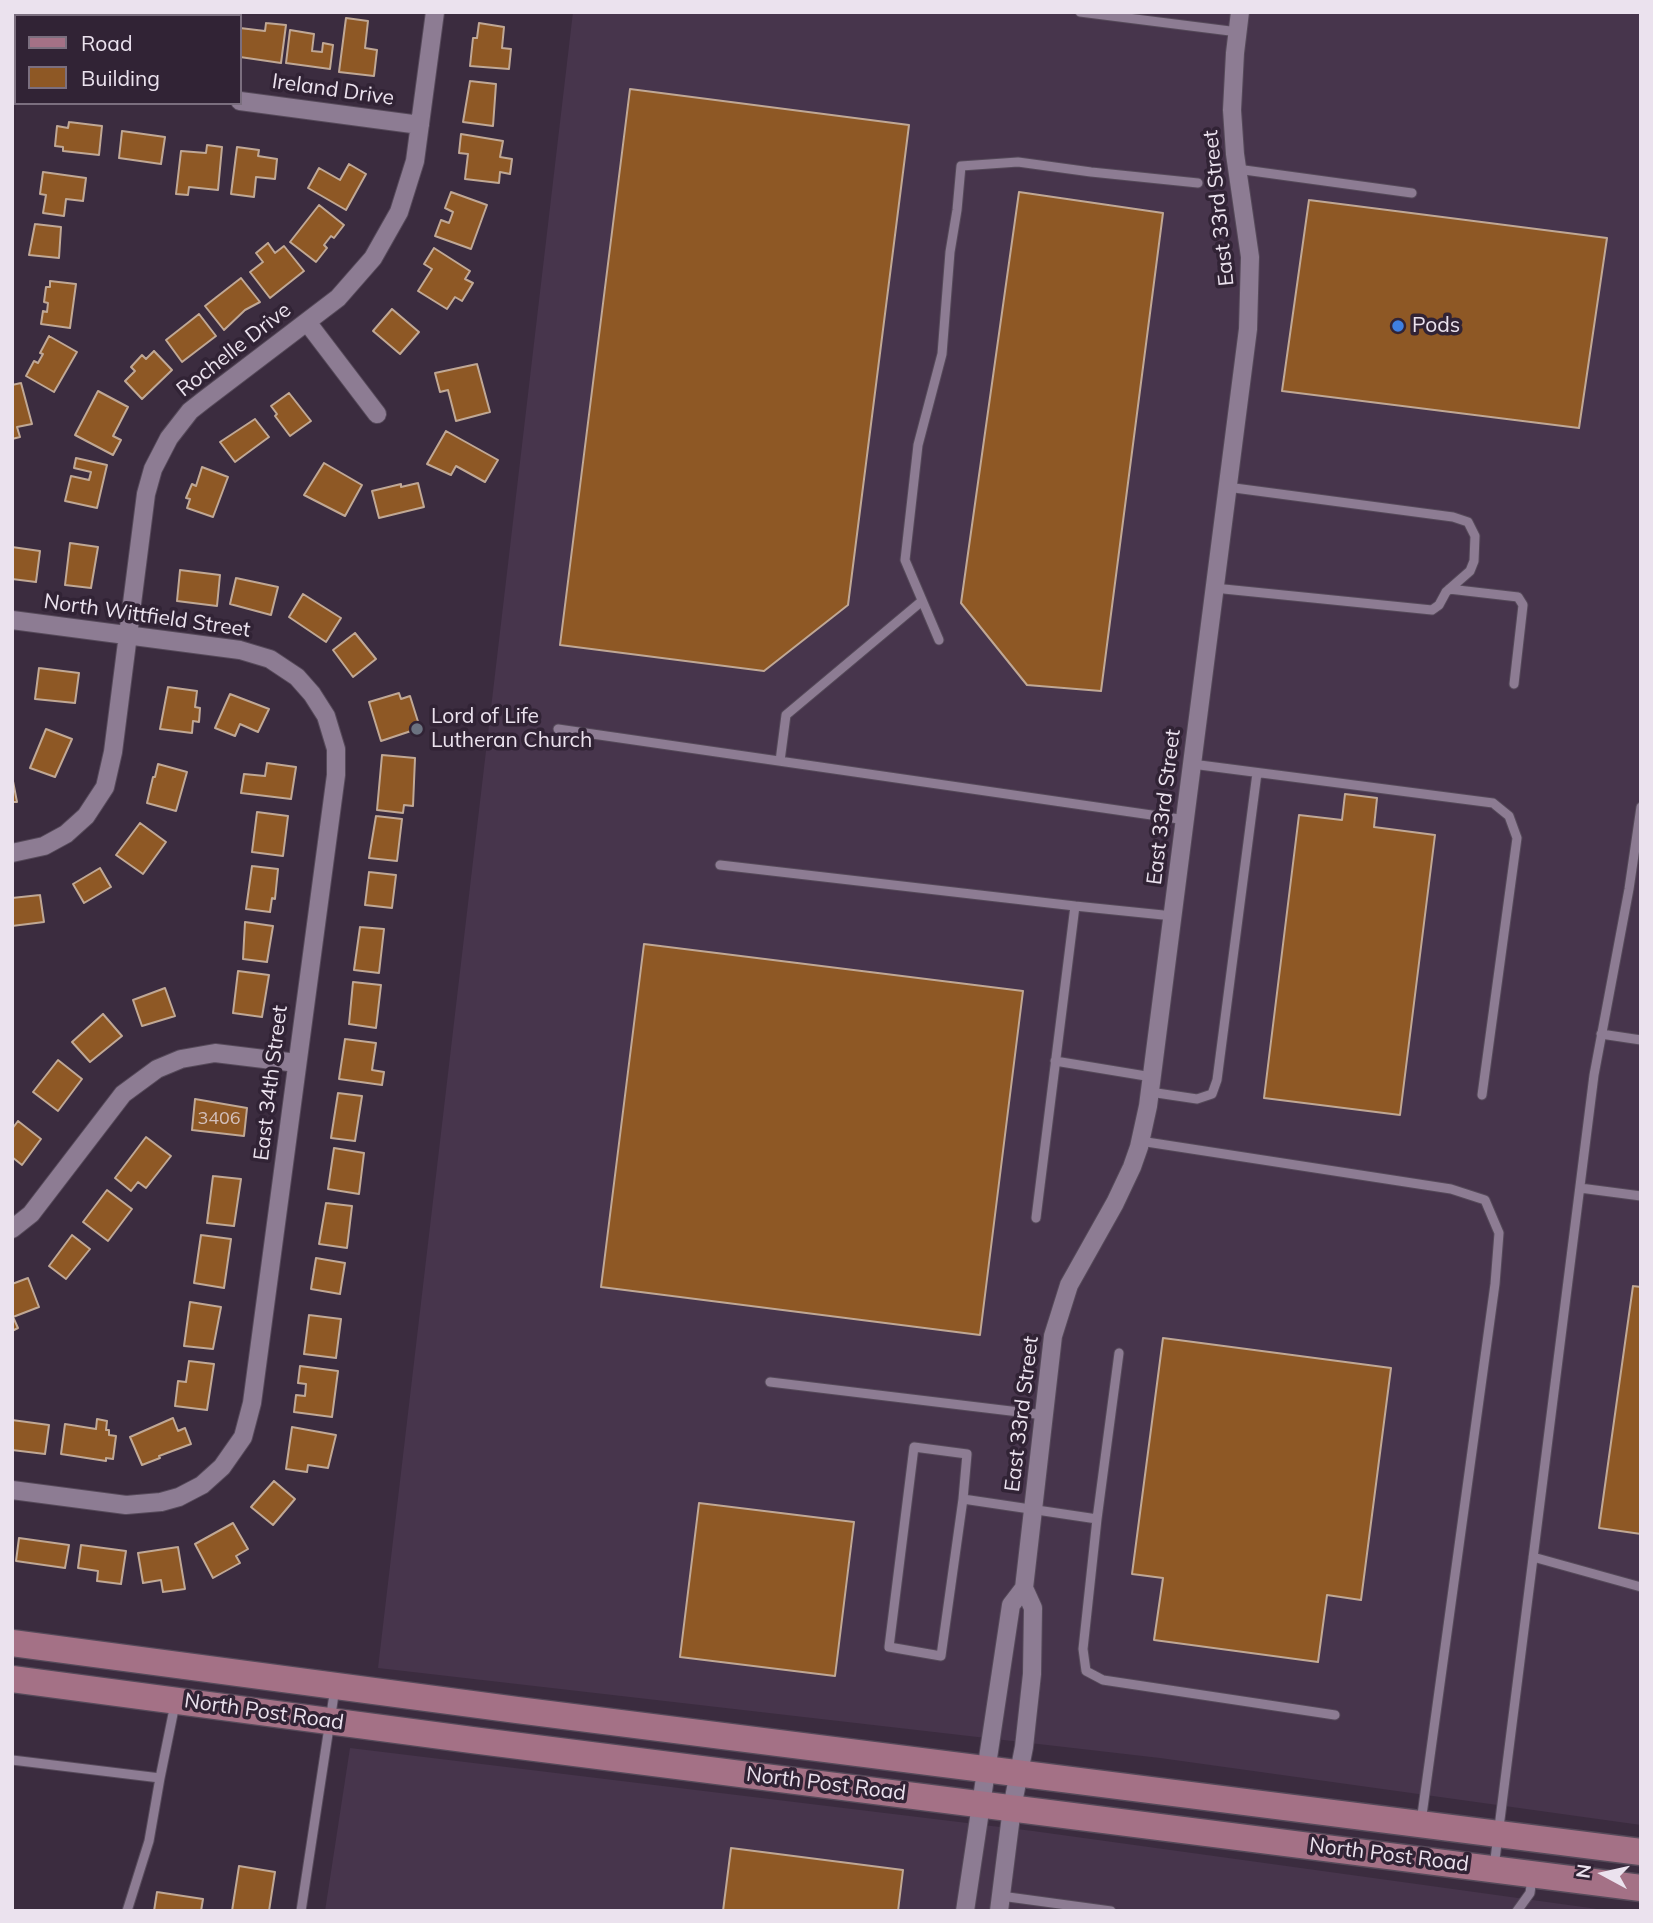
<!DOCTYPE html>
<style>
body{margin:0}
#map{position:relative;width:1653px;height:1923px;overflow:hidden;background:#3b2c3f;font-family:Mulish,sans-serif}
canvas{display:block}
.frame{position:absolute;inset:0;border:14px solid #ebe2ee;pointer-events:none}
.legend{position:absolute;left:14px;top:14px;width:228px;height:91px;box-sizing:border-box;background:#312335;border:2px solid #7b6f7f;margin:0;padding:9px 12px;list-style:none;font-size:21px;color:#ebe2ee}
.legend li{display:flex;align-items:center;gap:14px;height:35px}
.legend b{width:35px;border:2px solid #7b6f7f}
.north{position:absolute;left:1569px;top:1839px;width:70px;height:70px;-webkit-text-stroke:5px #312335;paint-order:stroke;rotate:278deg;font-size:19px;font-weight:700;line-height:28px;text-align:center;color:#ebe2ee}
.north::after{content:'';display:block;margin:auto;width:24px;height:32px;background:#ebe2ee;clip-path:polygon(50% 0,100% 100%,50% 72%,0 100%)}
</style>
<div id="map">
<canvas width="1653" height="1923"></canvas>
<div class="frame"></div>
<ul class="legend">
<li><b style="height:9px;background:#a47186"></b>Road</li>
<li><b style="height:19px;background:#8e5825"></b>Building</li>
</ul>
<div class="north">N</div>
</div>
<script>
const c = document.querySelector('canvas').getContext('2d');
c.lineJoin = 'round';
function fillPath(path, color) {
  c.fillStyle = color;
  c.fill(path, 'evenodd');
}
function toPath(rows) {
  const path = new Path2D();
  for (const r of rows) {
    path.moveTo(r[0], r[1]);
    for (let i = 2; i < r.length; i += 2) path.lineTo(r[i], r[i + 1]);
  }
  return path;
}
function stroke(path, color, width, dash) {
  c.strokeStyle = color;
  c.lineWidth = width;
  c.lineCap = dash ? 'butt' : 'round';
  c.setLineDash(dash || []);
  c.stroke(path);
}
function drawText(font, color, halo, rows, align = 'center') {
  c.font = font + ' Mulish,sans-serif';
  c.lineWidth = 7;
  c.setLineDash([]);
  c.textBaseline = 'middle';
  c.strokeStyle = halo;
  c.fillStyle = color;
  for (const [text, x, y, turn = 0] of rows) {
    c.save();
    c.translate(x, y);
    c.rotate((+turn || 0) * Math.PI / 180);
    c.textAlign = isNaN(turn) ? turn : align;
    if (halo) c.strokeText(text, 0, 0);
    c.fillText(text, 0, 0);
    c.restore();
  }
}
fillPath(toPath([
 [573,12,1641,12,1641,1825,1160,1758,378,1668],
 [350,1748,1033,1831,1612,1911,325,1911]
]), '#47354c');
const building = toPath([
 [17,12,64,12,64,16,17,16,17,12],
 [74,12,97,12,96,16,74,16,74,12],
 [346,18,368,21,365,48,377,50,374,76,339,72,346,18],
 [266,23,286,25,281,63,240,57,240,28,265,31,266,23],
 [479,23,504,27,502,48,511,49,509,69,470,66,473,38,477,38,479,23],
 [290,30,314,34,312,51,322,52,323,43,333,45,330,69,286,63,290,30],
 [470,81,496,84,493,126,463,122,470,81],
 [630,89,909,125,848,605,764,671,560,645,630,89],
 [69,122,102,126,99,155,63,151,63,147,55,146,57,126,68,128,69,122],
 [122,131,165,137,161,164,119,158,122,131],
 [461,134,503,141,500,157,512,159,510,174,500,172,499,183,465,179,468,154,459,153,461,134],
 [207,145,222,147,218,190,189,187,188,195,176,194,181,151,206,153,207,145],
 [237,147,259,150,258,156,277,159,275,179,256,177,254,197,231,194,237,147],
 [349,164,366,174,346,210,308,188,319,168,340,180,349,164],
 [43,172,86,178,83,201,66,199,64,216,43,213,46,195,40,194,43,172],
 [451,192,487,205,471,249,435,236,441,220,449,223,453,212,445,208,451,192],
 [1019,192,1163,213,1101,691,1027,685,961,603,1019,192],
 [1309,200,1607,238,1579,428,1282,391,1309,200],
 [319,205,344,225,334,238,331,236,324,245,327,248,316,262,290,242,319,205],
 [35,224,61,227,59,258,29,255,35,224],
 [268,243,275,253,284,246,304,271,270,298,250,272,263,262,256,253,268,243],
 [434,248,470,271,465,279,473,283,462,301,455,297,447,309,418,291,432,269,424,264,434,248],
 [241,278,260,302,245,310,224,330,205,306,241,278],
 [50,281,76,284,70,328,41,324,43,311,47,312,48,303,44,302,46,287,50,287,50,281],
 [392,309,419,332,400,354,373,331,392,309],
 [199,314,216,336,182,362,166,340,199,314],
 [49,336,77,352,54,392,26,376,34,361,38,363,43,354,40,353,49,336],
 [154,351,172,370,142,399,125,381,135,371,131,367,142,355,146,359,154,351],
 [477,364,490,412,456,421,448,390,440,392,435,373,477,364],
 [21,383,32,424,17,427,20,437,12,439,12,385,21,383],
 [98,391,128,407,113,436,121,440,113,455,75,435,98,391],
 [289,393,311,421,290,436,275,416,277,414,271,406,289,393],
 [255,419,269,437,235,462,220,442,255,419],
 [446,431,498,460,485,482,456,466,451,475,427,464,446,431],
 [76,458,107,465,97,508,65,501,71,476,89,480,91,472,74,468,76,458],
 [324,463,362,485,345,516,304,495,324,463],
 [202,467,228,477,213,517,187,508,190,499,186,498,192,484,196,486,202,467],
 [418,483,424,507,379,518,372,491,401,484,401,487,418,483],
 [70,543,98,547,91,588,65,585,70,543],
 [12,547,40,551,36,582,12,579,12,547],
 [180,570,220,575,217,606,177,601,180,570],
 [236,578,278,587,271,615,230,604,236,578],
 [303,594,341,618,326,642,289,617,303,594],
 [355,633,376,659,353,677,333,650,355,633],
 [39,668,79,673,75,703,35,699,39,668],
 [168,687,197,691,195,707,200,708,199,722,193,721,192,733,160,729,168,687],
 [399,693,401,699,410,696,420,728,381,741,369,702,399,693],
 [230,694,269,709,258,732,240,724,235,736,215,728,230,694],
 [46,729,72,739,55,777,30,768,46,729],
 [382,755,415,758,413,806,404,805,403,813,377,810,382,755],
 [267,763,296,767,291,799,241,793,244,774,265,776,267,763],
 [158,764,187,772,176,811,147,803,153,777,155,777,158,764],
 [12,776,17,802,12,802,12,776],
 [1345,794,1377,798,1374,827,1435,835,1400,1115,1264,1098,1299,815,1342,820,1345,794],
 [257,812,288,816,283,856,252,852,257,812],
 [376,816,402,819,397,861,369,858,376,816],
 [140,823,166,842,143,874,116,855,140,823],
 [252,866,278,869,275,899,272,898,270,912,246,909,252,866],
 [100,868,111,887,84,903,73,884,100,868],
 [369,872,396,875,392,908,365,905,369,872],
 [40,895,44,922,12,926,12,898,40,895],
 [245,922,273,926,267,962,243,959,245,922],
 [360,927,384,929,379,973,354,970,360,927],
 [644,944,1023,991,980,1335,601,1287,644,944],
 [238,971,269,975,262,1017,233,1013,238,971],
 [353,982,381,985,376,1028,349,1024,353,982],
 [165,988,175,1016,142,1026,133,1000,165,988],
 [103,1014,122,1036,90,1062,72,1042,103,1014],
 [345,1039,376,1043,372,1070,384,1072,382,1085,339,1079,345,1039],
 [58,1060,82,1079,58,1111,33,1092,58,1060],
 [338,1093,362,1096,355,1141,331,1138,338,1093],
 [195,1099,247,1108,244,1136,192,1130,195,1099],
 [18,1121,41,1139,22,1165,12,1157,12,1129,18,1121],
 [146,1137,171,1156,146,1188,138,1182,131,1191,115,1178,146,1137],
 [334,1148,364,1153,359,1194,328,1189,334,1148],
 [213,1176,241,1179,234,1226,207,1223,213,1176],
 [107,1190,132,1209,108,1241,83,1222,107,1190],
 [326,1203,352,1206,347,1248,319,1244,326,1203],
 [72,1235,90,1249,66,1279,49,1266,72,1235],
 [201,1235,231,1239,224,1288,194,1283,201,1235],
 [316,1258,345,1263,340,1294,311,1289,316,1258],
 [28,1278,39,1307,13,1317,18,1328,12,1331,12,1284,28,1278],
 [1633,1286,1641,1287,1641,1534,1599,1528,1633,1286],
 [190,1302,221,1307,213,1349,184,1346,190,1302],
 [309,1315,341,1319,336,1358,304,1354,309,1315],
 [1163,1338,1391,1368,1361,1600,1327,1595,1318,1662,1154,1640,1163,1578,1132,1574,1163,1338],
 [189,1361,214,1364,207,1410,175,1406,178,1381,186,1382,189,1361],
 [300,1366,338,1371,332,1417,294,1412,296,1395,305,1396,306,1384,298,1383,300,1366],
 [173,1418,178,1431,185,1428,191,1444,159,1456,160,1458,142,1465,130,1437,173,1418],
 [97,1419,107,1421,106,1430,109,1430,109,1435,116,1436,113,1459,106,1458,106,1461,61,1454,65,1424,96,1429,97,1419],
 [12,1420,49,1425,45,1454,12,1450,12,1420],
 [292,1427,336,1435,328,1468,308,1465,307,1472,286,1469,292,1427],
 [274,1481,295,1499,273,1525,251,1507,274,1481],
 [699,1503,854,1522,835,1676,680,1657,699,1503],
 [233,1523,248,1549,236,1556,240,1563,213,1578,195,1544,233,1523],
 [19,1538,69,1545,65,1568,16,1561,19,1538],
 [81,1545,126,1551,121,1584,97,1581,98,1571,78,1568,81,1545],
 [178,1547,185,1589,163,1592,161,1580,143,1583,138,1553,178,1547],
 [731,1848,903,1870,898,1911,723,1911,731,1848],
 [239,1866,275,1872,269,1911,232,1911,239,1866],
 [157,1892,203,1899,201,1911,154,1911,157,1892]
]);
fillPath(building, '#8e5825');
stroke(building, '#c0a895', 2);
const service = toPath([
 [1080,12,1238,32],
 [1237,169,1412,193],
 [1214,588,1432,610,1439,605,1446,592,1470,571,1474,561,1475,536,1468,522,1453,517,1227,487],
 [1449,589,1518,597,1523,605,1514,684],
 [939,640,905,560,918,445,942,354,950,252,957,210,961,166,1018,162,1091,172,1198,183],
 [558,729,1186,820],
 [780,761,786,715,922,601],
 [1192,764,1493,803,1509,816,1517,838,1482,1095],
 [720,865,1075,906,1036,1218],
 [1075,906,1173,916],
 [1601,1034,1641,1040],
 [1055,1061,1152,1077],
 [1150,1092,1197,1099,1212,1094,1217,1080,1257,773],
 [1140,1141,1451,1189,1485,1200,1499,1233,1495,1284,1421,1822],
 [1580,1188,1641,1196],
 [770,1382,1044,1415],
 [963,1499,967,1454,914,1447,889,1647,941,1656,963,1499,1097,1519,1083,1649,1086,1671,1103,1680,1335,1715],
 [1097,1519,1119,1353],
 [1533,1557,1641,1587],
 [12,1760,160,1778,149,1841,127,1911],
 [160,1778,175,1704],
 [1494,1867,1594,1075,1629,889,1641,807],
 [1001,1896,1111,1911],
 [301,1911,335,1688],
 [1517,1911,1530,1893,1532,1878]
]);
const minor = toPath([
 [12,71,16,71],
 [240,101,420,125],
 [307,322,377,414],
 [12,620,240,650,270,659,297,677,312,694,326,716,336,749,336,775,252,1403,243,1437,222,1467,202,1485,179,1497,161,1502,126,1505,12,1490],
 [12,853,44,846,66,834,86,816,105,787,113,752,146,494,153,469,169,438,190,411,204,400,338,298,373,258,399,212,415,161,435,12],
 [12,1229,31,1214,123,1094,157,1069,181,1059,215,1053,297,1063],
 [965,1911,1011,1605,1024,1588,1053,1336,1069,1285,1115,1203,1132,1167,1139,1147,1148,1106,1248,329,1250,257,1235,154,1232,110,1235,53,1240,12],
 [999,1911,1012,1808,1024,1747,1032,1674,1033,1608,1024,1588]
]);
const primary = toPath([
 [12,1643,517,1710,1641,1852],
 [12,1679,472,1740,1641,1888]
]);
stroke(service, '#564a5a', 11);
stroke(minor, '#564a5a', 20);
stroke(primary, '#564a5a', 29);
stroke(service, '#8d7c93', 9);
stroke(minor, '#8d7c93', 18);
stroke(primary, '#a47186', 26);
for (const [x, y, r, color] of [
 [1398,326,7,"#3f7fe0"],
 [417,729,7,"#6b7280"]
]) {
  const dot = new Path2D();
  dot.arc(x, y, r, 0, 2 * Math.PI);
  c.fillStyle = color;
  c.fill(dot);
  stroke(dot, '#312335', 2.5);
}
drawText('18px', '#d4c0bc', null, [
 ["3406",219,1119]
]);
drawText('21px', '#ebe2ee', '#312335', [
 ["Ireland Drive",333,90,8],
 ["East 33rd Street",1219,208,-96],
 ["Rochelle Drive",234,350,-38],
 ["North Wittfield Street",147,616,8],
 ["East 33rd Street",1164,807,-83],
 ["East 34th Street",271,1083,-83],
 ["East 33rd Street",1022,1414,-83],
 ["North Post Road",264,1712,8],
 ["North Post Road",826,1784,7],
 ["North Post Road",1389,1855,7]
]);
drawText('21px', '#ebe2ee', '#312335', [
 ["Pods",1412,326],
 ["Lord of Life",431,717],
 ["Lutheran Church",431,741]
], 'left');
</script>
